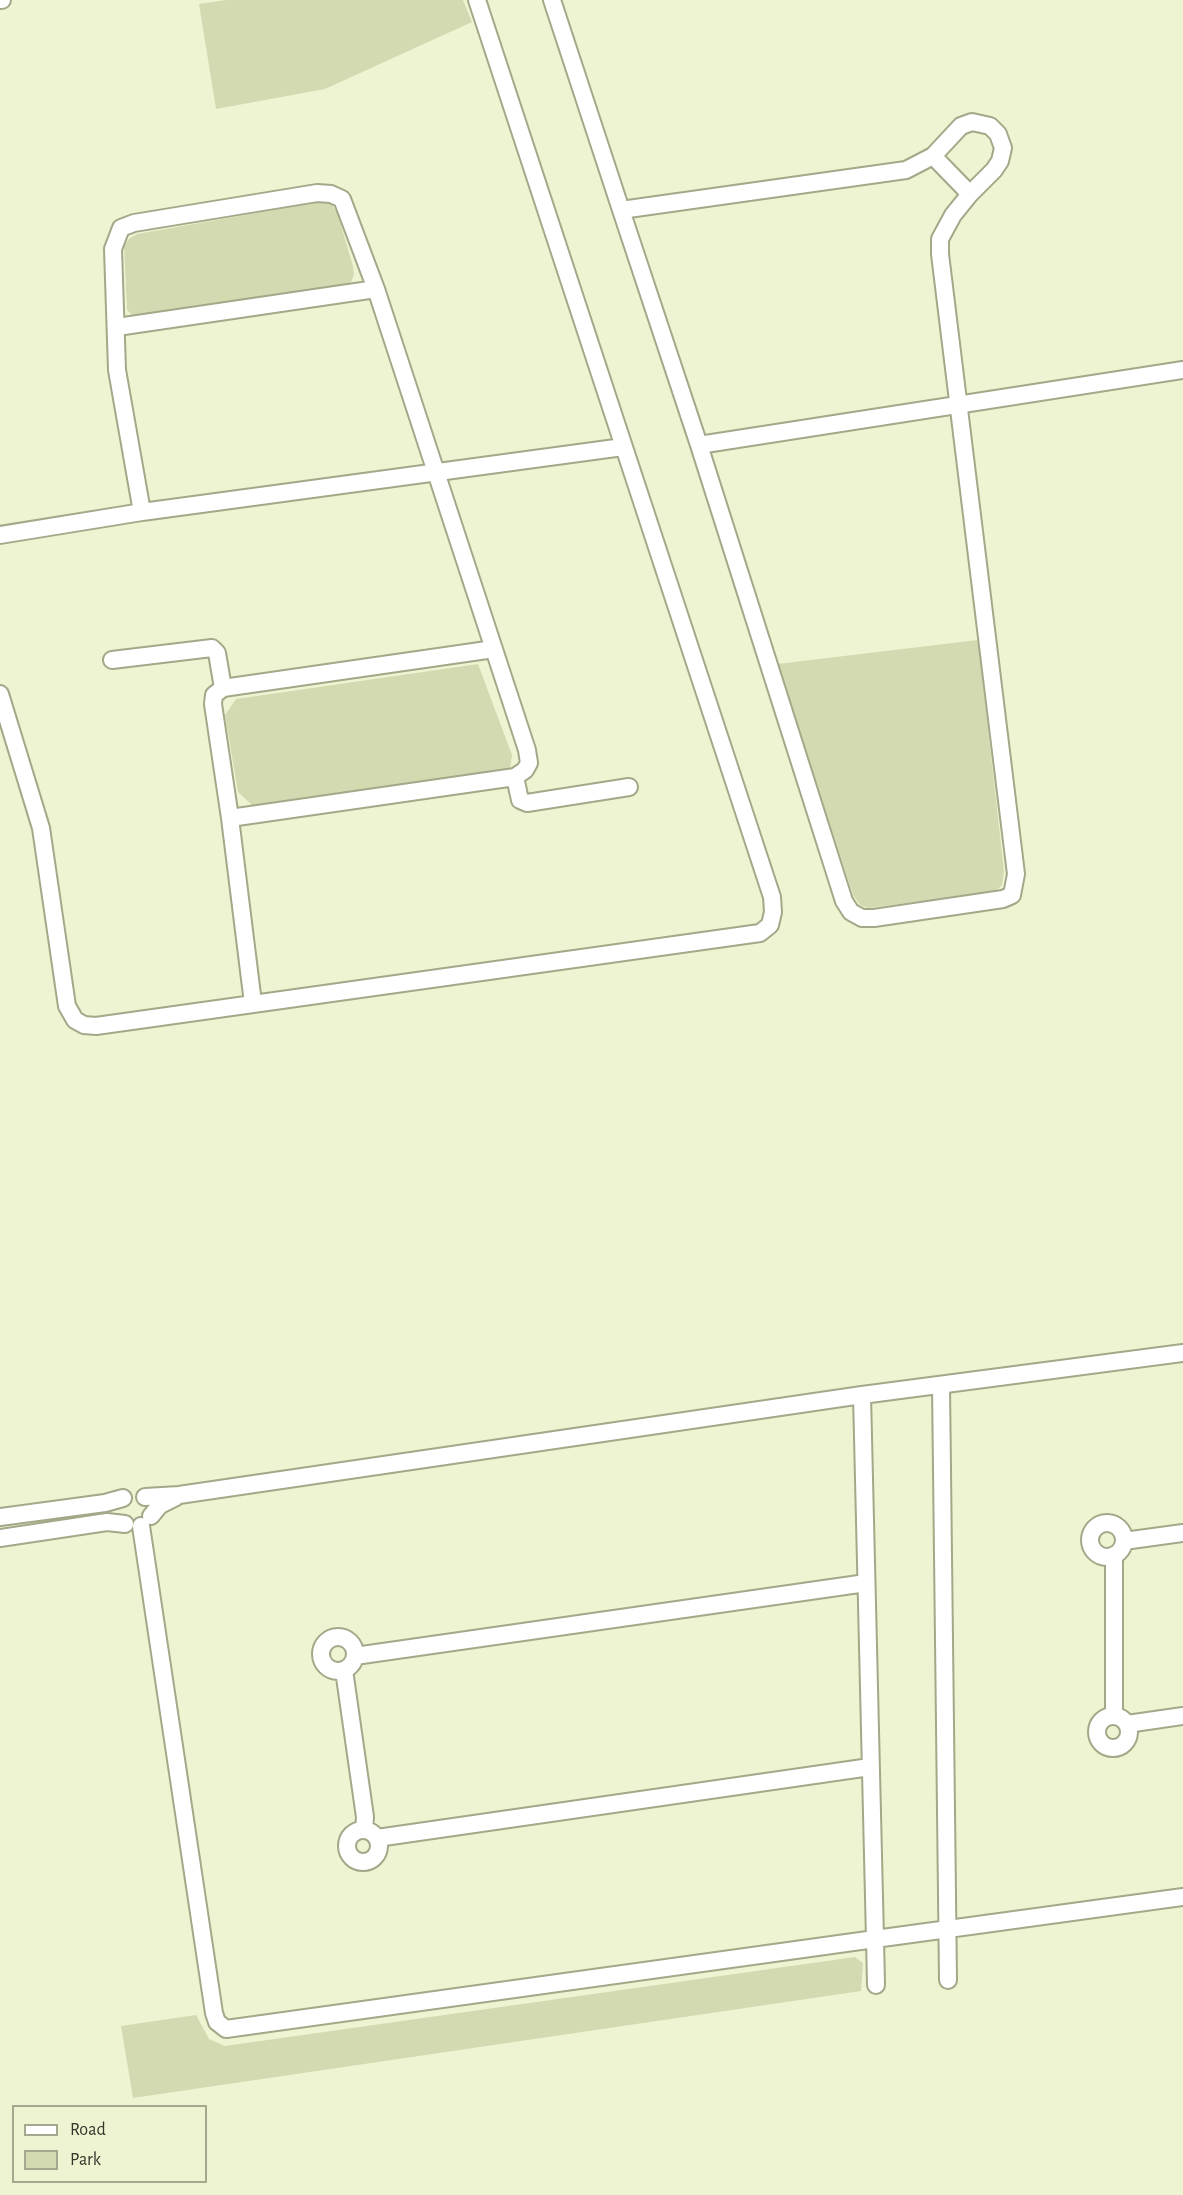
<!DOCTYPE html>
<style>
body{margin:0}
#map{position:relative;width:1183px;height:2195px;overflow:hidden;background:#eef4d2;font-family:"Alegreya Sans",sans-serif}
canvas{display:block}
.legend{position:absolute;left:12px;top:2105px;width:195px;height:78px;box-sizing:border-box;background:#eef4d2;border:2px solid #a4a88e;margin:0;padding:8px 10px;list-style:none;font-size:18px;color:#343629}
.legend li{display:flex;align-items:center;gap:12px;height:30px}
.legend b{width:30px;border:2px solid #a4a88e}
</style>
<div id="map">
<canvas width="1183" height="2195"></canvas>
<ul class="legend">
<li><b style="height:8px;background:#fff"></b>Road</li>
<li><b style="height:16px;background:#d3dab1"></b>Park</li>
</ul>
</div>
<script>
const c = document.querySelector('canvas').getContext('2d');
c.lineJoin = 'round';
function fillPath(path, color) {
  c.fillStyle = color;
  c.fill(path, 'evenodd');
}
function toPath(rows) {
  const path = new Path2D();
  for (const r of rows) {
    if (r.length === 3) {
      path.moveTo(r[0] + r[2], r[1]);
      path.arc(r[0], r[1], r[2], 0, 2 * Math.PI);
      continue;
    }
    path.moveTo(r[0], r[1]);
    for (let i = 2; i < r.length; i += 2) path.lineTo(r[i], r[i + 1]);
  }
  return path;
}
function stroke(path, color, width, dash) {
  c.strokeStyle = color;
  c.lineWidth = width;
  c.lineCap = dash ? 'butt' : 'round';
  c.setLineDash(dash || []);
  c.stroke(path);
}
fillPath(toPath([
 [226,0,463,0,472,22,325,89,216,109,199,4],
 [319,202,330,203,337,212,353,266,354,275,350,284,134,317,127,310,124,246,129,239,137,234],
 [978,640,1004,871,1002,885,995,892,868,908,860,905,853,895,777,664],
 [478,664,512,755,510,770,254,807,238,792,225,715,236,699],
 [855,1957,863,1963,861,1991,133,2098,121,2026,196,2015,209,2039,225,2046]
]), '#d3dab1');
const street = toPath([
 [0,0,2,0],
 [552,0,621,210,699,445,844,901,851,912,862,918,874,918,1003,899,1012,895,1016,874,940,254,940,239,953,215,970,194,994,170,1000,161,1003,148,998,134,990,126,972,122,961,126,933,156,906,170,621,210],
 [933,156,970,194],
 [117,327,376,289],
 [699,445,1183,370],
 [142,512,117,370,113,249,121,228,134,223,317,193,331,194,342,199,376,289,527,750,529,763,525,770,515,777,230,818],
 [0,535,142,512,623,447],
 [112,660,212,648,217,653,223,688],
 [0,694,41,828,67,1006,75,1020,84,1025,96,1026,760,933,770,925,773,912,772,897,477,0],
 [515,777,520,800,527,803,629,787],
 [253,1003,230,818,213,704,214,695,223,688,494,649],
 [941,1385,948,1980],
 [862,1395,1183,1353],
 [151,1516,160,1505,176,1497],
 [0,1517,105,1503,123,1498],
 [1107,1540,17],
 [141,1526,214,2013,217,2022,226,2029,875,1939,862,1395,179,1495,145,1497],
 [0,1538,107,1522,125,1524],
 [1124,1541,1183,1533],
 [1114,1555,1114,1716],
 [338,1654,17],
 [355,1656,866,1583],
 [344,1670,365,1817,364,1830],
 [1113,1732,16],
 [1127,1724,1183,1716],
 [363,1846,16],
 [377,1838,870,1767],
 [876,1985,875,1939,1183,1897]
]);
stroke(street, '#a2a888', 20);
stroke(street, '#fff', 16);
</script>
